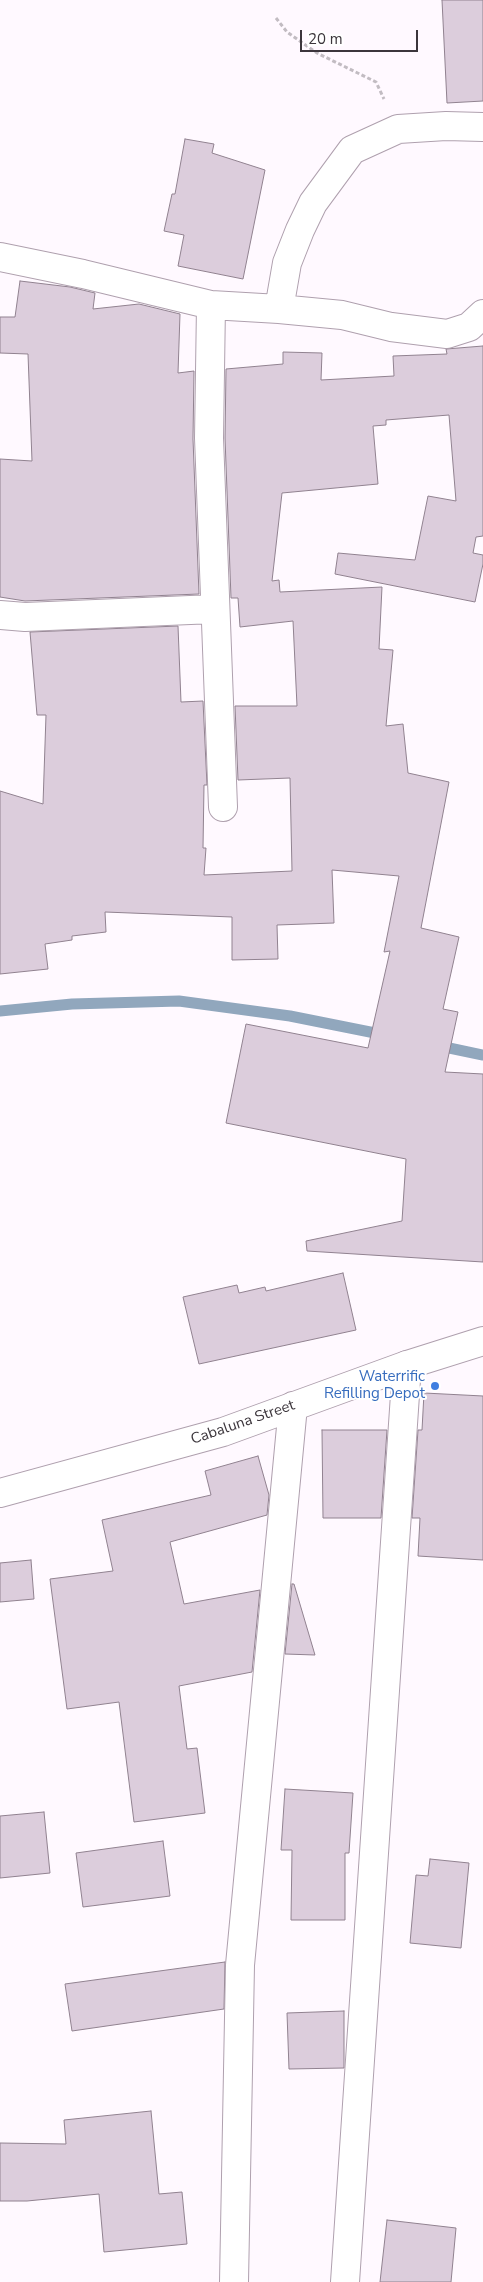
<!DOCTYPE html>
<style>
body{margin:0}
#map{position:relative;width:483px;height:2282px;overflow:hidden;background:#fff9ff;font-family:"Nunito Sans",sans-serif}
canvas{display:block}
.scale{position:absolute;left:300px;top:30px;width:118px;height:22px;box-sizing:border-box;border:2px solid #3c363c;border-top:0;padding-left:6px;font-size:15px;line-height:18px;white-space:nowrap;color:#3c363c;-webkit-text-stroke:4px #fff;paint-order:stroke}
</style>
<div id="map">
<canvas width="483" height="2282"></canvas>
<div class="scale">20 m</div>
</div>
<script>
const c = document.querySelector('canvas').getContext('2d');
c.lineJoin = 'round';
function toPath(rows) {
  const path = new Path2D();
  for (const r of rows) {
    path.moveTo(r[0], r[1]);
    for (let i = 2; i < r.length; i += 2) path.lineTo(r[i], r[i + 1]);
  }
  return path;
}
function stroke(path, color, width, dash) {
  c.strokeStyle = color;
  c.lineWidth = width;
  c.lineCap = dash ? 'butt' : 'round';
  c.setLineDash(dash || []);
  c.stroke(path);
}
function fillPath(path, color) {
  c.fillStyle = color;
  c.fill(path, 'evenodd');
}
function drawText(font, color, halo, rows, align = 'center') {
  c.font = font + ' "Nunito Sans",sans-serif';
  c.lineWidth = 4;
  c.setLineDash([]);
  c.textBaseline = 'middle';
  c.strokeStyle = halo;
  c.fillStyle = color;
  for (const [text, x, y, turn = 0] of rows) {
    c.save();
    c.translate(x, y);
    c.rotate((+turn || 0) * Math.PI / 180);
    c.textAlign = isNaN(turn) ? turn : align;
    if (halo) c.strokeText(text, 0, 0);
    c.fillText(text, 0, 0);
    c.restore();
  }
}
stroke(toPath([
 [0,1011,72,1004,179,1001,290,1016,385,1035],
 [435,1045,483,1055]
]), '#91a7bd', 11);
const building = toPath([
 [442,0,483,0,483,101,447,103,442,0],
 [185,139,214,144,212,153,265,170,243,279,178,266,184,235,164,231,172,194,175,194,185,139],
 [20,281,70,287,95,293,93,309,139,304,180,314,178,373,194,371,193,439,199,594,25,601,0,597,0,459,32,461,28,354,0,353,0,317,15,317,20,281],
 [483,346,483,536,476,537,473,553,483,555,483,564,475,602,335,574,338,553,415,560,428,496,456,501,449,415,386,420,386,425,373,426,378,484,282,493,272,581,279,580,280,592,382,587,379,649,393,650,386,726,403,724,408,773,449,782,421,928,459,937,443,1009,458,1012,445,1072,483,1074,483,1262,307,1251,306,1241,402,1221,406,1159,226,1123,246,1024,368,1048,390,951,384,952,399,876,332,870,334,923,277,925,278,959,232,960,232,917,105,912,106,932,72,936,72,940,45,944,48,969,0,974,0,791,43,804,46,715,37,715,30,632,178,626,181,702,203,701,207,785,204,785,203,848,206,848,204,875,292,871,290,778,238,780,235,706,297,706,293,621,240,627,238,598,231,598,225,438,226,369,283,364,283,352,322,353,321,380,394,376,393,356,447,354,446,349,483,346],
 [343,1273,356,1330,199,1364,183,1297,237,1285,239,1293,265,1287,266,1291,343,1273],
 [424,1393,483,1396,483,1560,418,1556,420,1518,412,1518,418,1430,422,1430,424,1393],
 [322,1430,387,1430,381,1518,323,1518,322,1430],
 [258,1456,269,1495,267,1515,170,1542,184,1604,260,1590,252,1672,179,1686,187,1749,197,1748,205,1813,134,1822,119,1702,67,1709,50,1579,113,1571,102,1520,211,1495,205,1471,258,1456],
 [31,1560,34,1599,0,1602,0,1563,31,1560],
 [292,1584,294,1584,315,1655,285,1654,292,1584],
 [285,1789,353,1793,349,1853,345,1853,345,1920,291,1920,292,1850,281,1850,285,1789],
 [44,1812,50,1873,0,1878,0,1816,44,1812],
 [163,1841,170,1896,83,1907,76,1853,163,1841],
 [430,1859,469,1863,461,1948,410,1943,416,1875,428,1876,430,1859],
 [225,1962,224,2009,72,2031,65,1984,225,1962],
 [344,2011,344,2068,289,2069,287,2013,344,2011],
 [151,2111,159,2194,182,2192,187,2244,104,2252,99,2194,27,2201,0,2201,0,2143,66,2144,64,2120,151,2111],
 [387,2220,456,2228,451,2282,380,2282,387,2220]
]);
fillPath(building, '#dccddc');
stroke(building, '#918290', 1);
const minor = toPath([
 [0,257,83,274,211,305,279,309,287,263,300,230,313,203,352,150,398,129,446,126,483,127],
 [211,305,209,438,223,807],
 [279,309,342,315,391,327,447,334,469,327,483,314],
 [0,615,25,617,214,609],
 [234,2282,240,1965,293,1406],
 [345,2282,407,1365]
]);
const secondary = toPath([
 [0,1493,223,1432,407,1365,483,1341]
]);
stroke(minor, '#afa0ae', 30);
stroke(secondary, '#afa0ae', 30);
stroke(toPath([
 [276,18,287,32,317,53,376,82,384,99]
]), '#c2bcc2', 3, [4, 2.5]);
stroke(minor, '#fff', 28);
stroke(secondary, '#fff', 28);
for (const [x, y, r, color] of [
 [435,1386,5,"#3f7fe0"]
]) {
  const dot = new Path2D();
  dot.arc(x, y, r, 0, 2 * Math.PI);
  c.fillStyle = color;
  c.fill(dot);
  stroke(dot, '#fff', 2);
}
drawText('15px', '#366cbe', '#fff', [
 ["Waterrific",425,1377],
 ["Refilling Depot",425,1394]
], 'right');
drawText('15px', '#3c363c', '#fff', [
 ["Cabaluna Street",243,1423,-19]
]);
</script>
